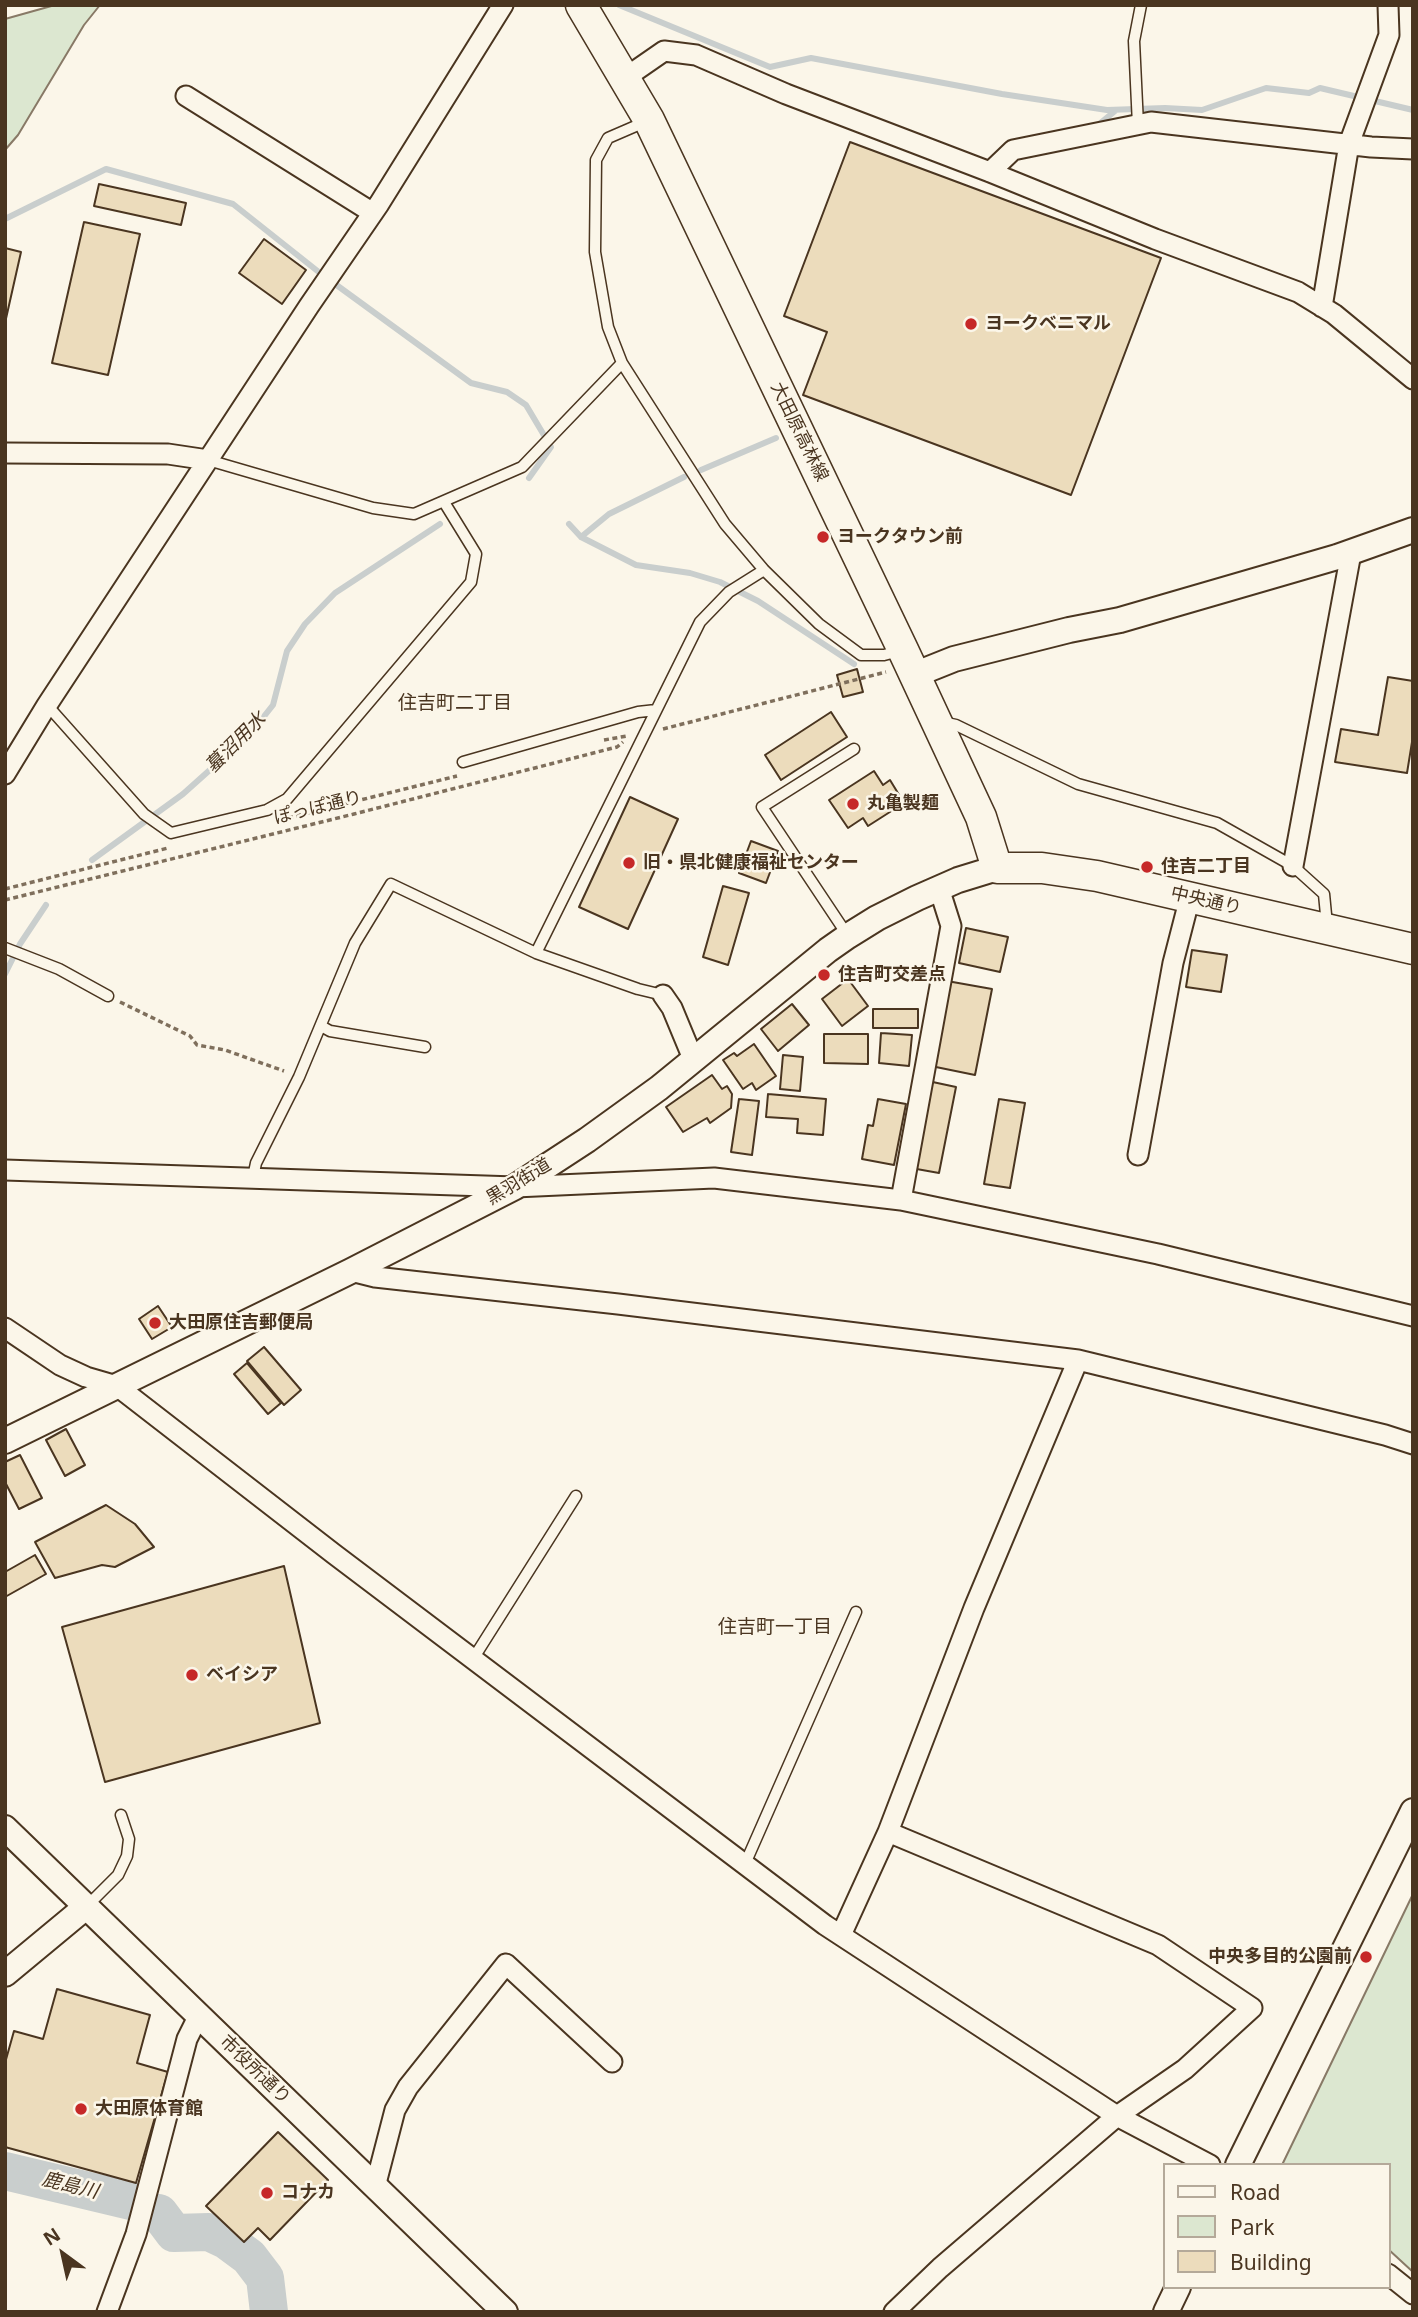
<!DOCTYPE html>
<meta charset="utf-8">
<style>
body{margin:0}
#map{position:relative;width:1418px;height:2317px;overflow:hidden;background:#fbf6e9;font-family:"Noto Sans",sans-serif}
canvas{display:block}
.frame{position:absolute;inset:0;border:7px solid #4a3520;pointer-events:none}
.legend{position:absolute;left:1163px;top:2163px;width:228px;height:126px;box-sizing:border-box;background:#fbf6e9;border:2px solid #b4a999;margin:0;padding:9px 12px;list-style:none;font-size:21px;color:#4a3520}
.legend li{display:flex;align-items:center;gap:14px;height:35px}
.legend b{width:35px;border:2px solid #b4a999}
.north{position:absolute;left:28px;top:2219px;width:70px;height:70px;-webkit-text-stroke:5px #fbf6e9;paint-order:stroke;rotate:327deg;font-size:19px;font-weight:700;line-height:28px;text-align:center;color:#4a3520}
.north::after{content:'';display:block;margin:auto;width:24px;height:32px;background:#4a3520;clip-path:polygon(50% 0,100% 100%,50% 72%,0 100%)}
</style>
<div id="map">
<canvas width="1418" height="2317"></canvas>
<div class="frame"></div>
<ul class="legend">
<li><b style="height:9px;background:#fbf6e9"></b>Road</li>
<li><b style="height:19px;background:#dce7d0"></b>Park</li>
<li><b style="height:19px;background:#ecdcbc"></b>Building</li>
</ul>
<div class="north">N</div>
</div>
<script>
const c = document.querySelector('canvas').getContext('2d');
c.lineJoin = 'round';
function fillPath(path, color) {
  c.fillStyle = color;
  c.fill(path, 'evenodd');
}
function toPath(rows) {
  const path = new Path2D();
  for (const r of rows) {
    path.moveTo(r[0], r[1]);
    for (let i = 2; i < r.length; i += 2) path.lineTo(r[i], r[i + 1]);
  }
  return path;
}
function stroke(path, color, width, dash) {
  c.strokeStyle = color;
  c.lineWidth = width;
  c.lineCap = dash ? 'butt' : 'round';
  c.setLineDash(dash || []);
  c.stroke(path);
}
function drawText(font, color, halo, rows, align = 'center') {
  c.font = font + ' "Noto Sans","Noto Sans JP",sans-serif';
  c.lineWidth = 5;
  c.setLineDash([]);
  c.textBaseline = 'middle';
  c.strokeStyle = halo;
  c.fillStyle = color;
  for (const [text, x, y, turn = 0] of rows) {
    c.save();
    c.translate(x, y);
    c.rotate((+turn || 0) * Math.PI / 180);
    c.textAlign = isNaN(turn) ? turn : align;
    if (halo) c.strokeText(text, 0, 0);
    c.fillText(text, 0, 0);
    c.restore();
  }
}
const green = toPath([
 [55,5,100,5,84,25,18,135,5,150,5,19,55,5],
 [1413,1894,1413,2272,1388,2249,1388,2165,1282,2165,1413,1894]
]);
fillPath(green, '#dce7d0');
stroke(green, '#887966', 2);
stroke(toPath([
 [619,5,770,67,811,58,1002,94,1107,110,1165,108,1202,110,1266,88,1309,93,1320,88,1413,110],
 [1098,125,1115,111],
 [5,219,106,169,233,204,320,273,471,383,507,392,526,405,551,447,529,478],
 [701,470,776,438],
 [569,524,581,537,636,565,690,573,720,582,758,601,854,664],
 [581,537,609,514,684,477],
 [92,860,183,794,250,734,273,705,287,651,305,624,335,593,440,524],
 [5,974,20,944,46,905]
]), '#c9cecd', 6);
stroke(toPath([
 [5,2171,135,2202],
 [159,2213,174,2233,209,2232,226,2240,249,2257,265,2278,269,2312]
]), '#c9cecd', 38);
const building = toPath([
 [850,142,1161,258,1071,495,803,395,827,332,784,316,850,142],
 [99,184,186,203,181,225,94,206,99,184],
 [84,222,140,234,108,375,52,363,84,222],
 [264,239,306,270,282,304,239,273,264,239],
 [5,248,21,252,5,323,5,248],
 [857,669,863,692,843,697,837,675,857,669],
 [1388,677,1413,681,1413,736,1407,773,1335,762,1341,729,1378,735,1388,677],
 [831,712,847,737,781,780,765,755,831,712],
 [874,771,883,785,890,780,904,803,868,826,863,818,848,828,829,800,874,771],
 [630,797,678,819,628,929,579,907,630,797],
 [751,841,778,851,766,883,739,873,751,841],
 [723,886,749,893,728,965,703,957,723,886],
 [966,928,1008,937,1000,972,959,963,966,928],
 [1192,950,1227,955,1221,992,1186,987,1192,950],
 [848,979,868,1006,842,1026,822,999,848,979],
 [947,981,992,989,975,1075,931,1066,947,981],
 [792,1004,809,1025,778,1051,761,1029,792,1004],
 [873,1009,918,1009,918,1028,873,1028,873,1009],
 [881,1033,912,1035,909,1066,879,1063,881,1033],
 [824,1034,868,1034,868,1064,824,1063,824,1034],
 [754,1044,776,1076,756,1090,752,1083,743,1089,723,1060,734,1053,737,1056,754,1044],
 [783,1055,803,1057,800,1091,780,1089,783,1055],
 [712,1075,722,1089,727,1086,732,1094,731,1108,710,1123,707,1118,683,1132,666,1107,712,1075],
 [928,1081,956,1087,939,1173,911,1168,928,1081],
 [768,1094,826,1099,823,1135,797,1133,798,1119,766,1117,768,1094],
 [739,1099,759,1101,752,1155,731,1152,739,1099],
 [878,1099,906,1104,894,1165,862,1159,868,1125,873,1126,878,1099],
 [999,1099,1025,1103,1010,1188,984,1184,999,1099],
 [158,1306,172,1327,152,1339,139,1319,158,1306],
 [264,1347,301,1390,284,1405,247,1361,264,1347],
 [247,1363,281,1403,268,1414,234,1374,247,1363],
 [66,1429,85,1465,65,1476,46,1440,66,1429],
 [20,1455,42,1498,19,1509,5,1482,5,1462,20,1455],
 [106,1505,135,1524,154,1547,115,1567,102,1565,55,1578,35,1542,106,1505],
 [35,1555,46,1574,5,1597,5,1572,35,1555],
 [284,1566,320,1723,105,1782,62,1627,284,1566],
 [57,1989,150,2015,137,2063,168,2072,136,2183,5,2147,5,2063,14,2031,43,2039,57,1989],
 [278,2132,328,2180,270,2240,258,2228,244,2242,206,2206,278,2132]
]);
fillPath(building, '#ecdcbc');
stroke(building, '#4a3520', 2);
const service = toPath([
 [645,122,608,138,596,160,595,252,608,327,622,363,725,524,764,570,819,624,861,655,884,655,899,651],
 [1138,125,1134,41,1141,5],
 [208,460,373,508,414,514,522,467,622,363],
 [47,705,144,814,171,833,267,810,287,799,471,582,476,554,444,502],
 [942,722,956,725,1078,784,1217,823,1293,866,1324,894,1327,925],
 [463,762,638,712,656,710],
 [848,936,762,807,854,749],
 [5,948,59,969,108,996],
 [536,953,700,622,729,592,764,570],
 [321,1026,330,1031,425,1047],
 [253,1177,256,1163,299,1077,355,943,391,884,536,953,638,989,663,995],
 [473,1659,576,1496],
 [745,1864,856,1612],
 [87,1906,118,1875,127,1856,129,1839,121,1815]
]);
const minor = toPath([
 [625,78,664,51,696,55,786,94,990,172,1155,239,1298,292,1334,314,1413,379],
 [186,96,373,213],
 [990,172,1013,150,1151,122,1371,147,1413,149],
 [1322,307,1349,144,1389,35,1388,5],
 [5,453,168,454,208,460],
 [5,774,47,705,309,306,379,204,503,5],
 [1293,866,1351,553],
 [663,995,672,1008,694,1061],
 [1138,1155,1173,963,1190,897],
 [5,1170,515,1187,714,1178,901,1200,1158,1254,1413,1316],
 [901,1200,951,926,939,888],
 [351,1271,375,1277,618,1304,1078,1360,1385,1435,1413,1444],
 [5,1328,60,1365,86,1377,117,1386,334,1554,825,1925,1117,2116,1210,2165],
 [888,1832,1158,1945,1252,2008,1185,2069,1117,2116,940,2268,894,2312],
 [841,1935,888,1832,974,1608,1078,1360],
 [375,2187,395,2110,408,2087,506,1964,612,2062],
 [1388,2274,1413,2294],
 [107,2312,136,2234,187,2039,199,2015]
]);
const tertiary = toPath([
 [914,675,954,659,1069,630,1120,620,1337,557,1413,530],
 [5,1441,351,1271,515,1187,587,1140,659,1088,828,950,848,936,877,918,917,898,958,880,997,868],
 [5,1828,505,2312],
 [5,1974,87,1906],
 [1238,2165,1413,1811],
 [1166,2312,1178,2287]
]);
const primary = toPath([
 [581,5,649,120,903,650,981,817,997,868,1042,868,1097,876,1413,949]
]);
stroke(service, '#4a3520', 13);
stroke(minor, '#4a3520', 23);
stroke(tertiary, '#4a3520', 28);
stroke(primary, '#4a3520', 33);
stroke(toPath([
 [663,729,886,672],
 [604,740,627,736],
 [288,818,457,776],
 [5,889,168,848],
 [5,900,354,814,617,747,623,742],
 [120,1002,190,1036,197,1045,225,1050,284,1071]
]), '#7f6f5c', 3.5, [5, 3.5]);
stroke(service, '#fbf6e9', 10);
stroke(minor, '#fbf6e9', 19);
stroke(tertiary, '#fbf6e9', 24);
stroke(primary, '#fbf6e9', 30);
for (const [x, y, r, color] of [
 [971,324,7,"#c62828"],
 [823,537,7,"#c62828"],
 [853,804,7,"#c62828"],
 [629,863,7,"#c62828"],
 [1147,867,7,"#c62828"],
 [824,975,7,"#c62828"],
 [155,1323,7,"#c62828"],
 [192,1675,7,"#c62828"],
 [1366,1957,7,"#c62828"],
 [81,2109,7,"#c62828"],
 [267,2193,7,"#c62828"]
]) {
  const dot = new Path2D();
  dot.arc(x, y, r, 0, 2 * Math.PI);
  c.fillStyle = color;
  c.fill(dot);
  stroke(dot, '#fbf6e9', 2.5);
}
drawText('bold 18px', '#4a3520', '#fbf6e9', [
 ["ヨークベニマル",985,324],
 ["ヨークタウン前",837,537],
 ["丸亀製麺",867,804],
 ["旧・県北健康福祉センター",643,863],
 ["住吉二丁目",1161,867],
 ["住吉町交差点",838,975],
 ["大田原住吉郵便局",169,1323],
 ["ベイシア",206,1675],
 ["中央多目的公園前",1352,1957,"right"],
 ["大田原体育館",95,2109],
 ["コナカ",281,2193]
], 'left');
drawText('18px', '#4a3520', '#fbf6e9', [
 ["大田原高林線",799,432,64],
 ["ぽっぽ通り",318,808,-14],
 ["中央通り",1206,901,13],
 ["黒羽街道",519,1182,-31],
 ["市役所通り",255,2070,44]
]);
drawText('19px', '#4a3520', '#fbf6e9', [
 ["住吉町二丁目",455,704],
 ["住吉町一丁目",775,1628]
]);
drawText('italic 19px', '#4a3520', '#fbf6e9', [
 ["蟇沼用水",236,743,-45],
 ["鹿島川",70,2186,14]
]);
</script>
